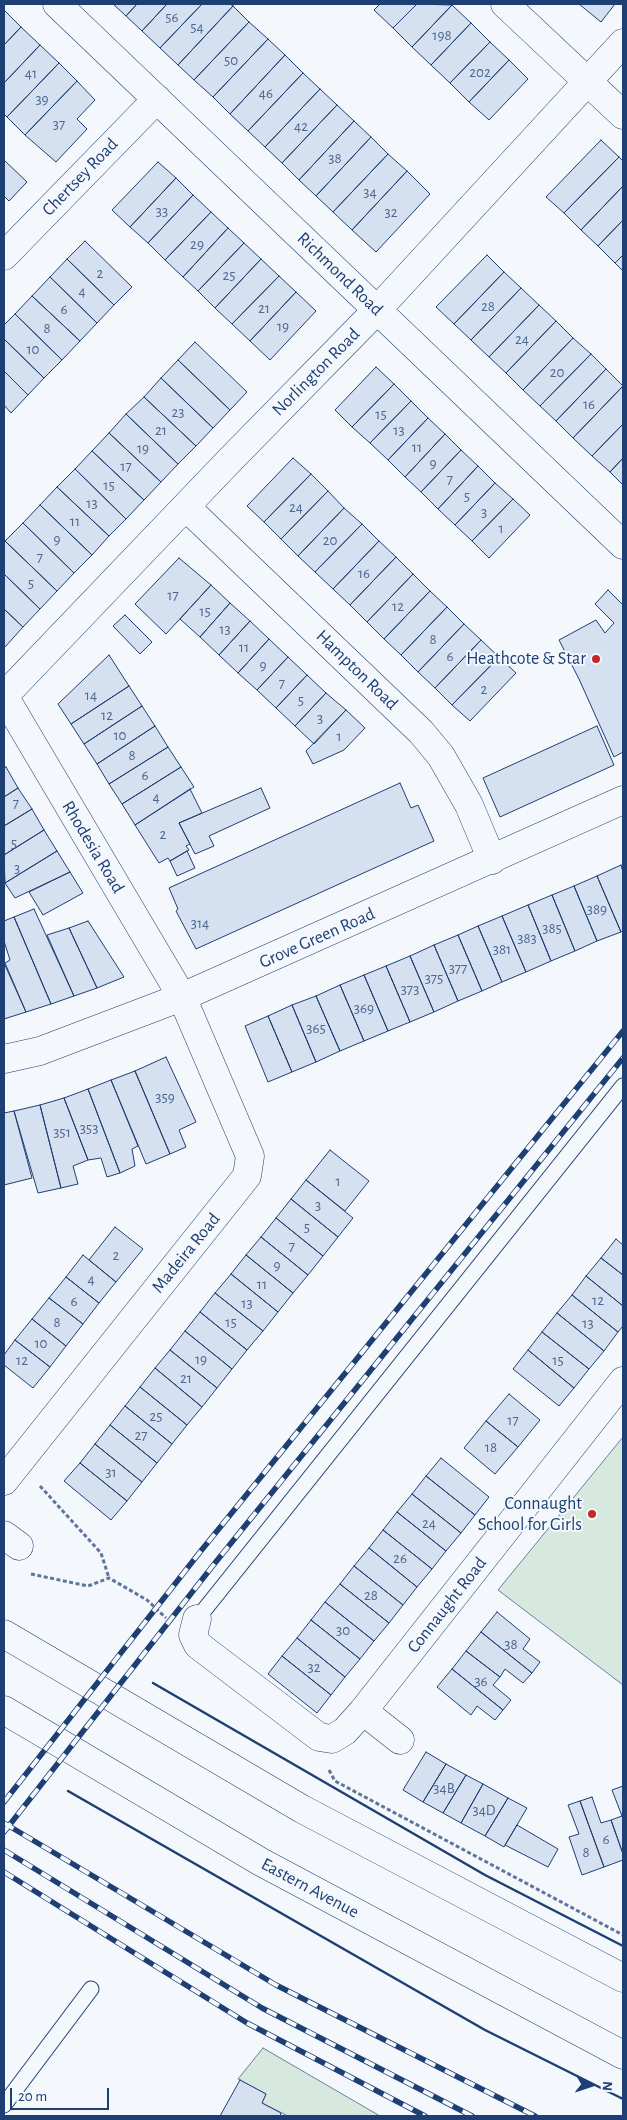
<!DOCTYPE html>
<style>
body{margin:0}
#map{position:relative;width:627px;height:2120px;overflow:hidden;background:#f4f7fb;font-family:"Alegreya Sans",sans-serif}
canvas{display:block}
.frame{position:absolute;inset:0;border:5px solid #1d3f73;pointer-events:none}
.north{position:absolute;left:567px;top:2060px;width:50px;height:50px;-webkit-text-stroke:4px #f4f7fb;paint-order:stroke;rotate:94deg;font-size:14px;font-weight:700;line-height:20px;text-align:center;color:#1d3f73}
.north::after{content:'';display:block;margin:auto;width:18px;height:22px;background:#1d3f73;clip-path:polygon(50% 0,100% 100%,50% 72%,0 100%)}
.scale{position:absolute;left:10px;top:2088px;width:99px;height:22px;box-sizing:border-box;border:2px solid #1d3f73;border-top:0;padding-left:6px;font-size:15px;line-height:18px;white-space:nowrap;color:#1d3f73;-webkit-text-stroke:4px #f4f7fb;paint-order:stroke}
</style>
<div id="map">
<canvas width="627" height="2120"></canvas>
<div class="frame"></div>
<div class="north">N</div>
<div class="scale">20 m</div>
</div>
<script>
const c = document.querySelector('canvas').getContext('2d');
c.lineJoin = 'round';
function fillPath(path, color) {
  c.fillStyle = color;
  c.fill(path, 'evenodd');
}
function toPath(rows) {
  const path = new Path2D();
  for (const r of rows) {
    path.moveTo(r[0], r[1]);
    for (let i = 2; i < r.length; i += 2) path.lineTo(r[i], r[i + 1]);
  }
  return path;
}
function stroke(path, color, width, dash) {
  c.strokeStyle = color;
  c.lineWidth = width;
  c.lineCap = dash ? 'butt' : 'round';
  c.setLineDash(dash || []);
  c.stroke(path);
}
function drawText(font, color, halo, rows, align = 'center') {
  c.font = font + ' "Alegreya Sans",sans-serif';
  c.lineWidth = 4;
  c.setLineDash([]);
  c.textBaseline = 'middle';
  c.strokeStyle = halo;
  c.fillStyle = color;
  for (const [text, x, y, turn = 0] of rows) {
    c.save();
    c.translate(x, y);
    c.rotate((+turn || 0) * Math.PI / 180);
    c.textAlign = isNaN(turn) ? turn : align;
    if (halo) c.strokeText(text, 0, 0);
    c.fillText(text, 0, 0);
    c.restore();
  }
}
const green = toPath([
 [623,1437,623,1685,498,1590,623,1437],
 [263,2048,380,2116,288,2116,262,2103,266,2094,238,2079,263,2048]
]);
fillPath(green, '#d7e8df');
stroke(green, '#687fa3', 1);
const building = toPath([
 [113,4,137,4,126,16,113,4],
 [137,4,167,4,142,31,126,16,137,4],
 [167,4,202,4,160,48,142,31,167,4],
 [202,4,230,4,233,6,178,65,160,48,202,4],
 [380,4,417,4,393,28,374,10,380,4],
 [417,4,452,5,412,47,393,28,417,4],
 [579,4,615,4,601,22,579,4],
 [452,5,471,23,431,65,412,47,452,5],
 [233,6,249,22,194,80,178,65,233,6],
 [4,10,21,27,4,45,4,10],
 [249,22,268,39,213,97,194,80,249,22],
 [471,23,490,42,450,83,431,65,471,23],
 [21,27,40,45,4,83,4,45,21,27],
 [268,39,285,55,230,114,213,97,268,39],
 [490,42,509,60,469,102,450,83,490,42],
 [40,45,59,63,7,117,4,114,4,83,40,45],
 [285,55,303,73,248,131,230,114,285,55],
 [509,60,528,79,489,120,469,102,509,60],
 [59,63,77,81,25,135,7,117,59,63],
 [303,73,320,89,265,147,248,131,303,73],
 [77,81,95,100,77,119,87,129,56,162,25,135,77,81],
 [320,89,337,105,282,163,265,147,320,89],
 [337,105,354,121,299,180,282,163,337,105],
 [354,121,371,137,316,196,299,180,354,121],
 [371,137,388,154,333,212,316,196,371,137],
 [601,140,619,157,564,213,546,197,601,140],
 [388,154,407,171,352,230,333,212,388,154],
 [619,157,623,161,623,186,581,230,564,213,619,157],
 [4,160,27,182,9,201,4,196,4,160],
 [158,162,176,178,130,227,112,210,158,162],
 [407,171,430,194,376,252,352,230,407,171],
 [176,178,193,195,148,243,130,227,176,178],
 [623,186,623,220,598,246,581,230,623,186],
 [193,195,211,212,165,260,148,243,193,195],
 [211,212,228,228,183,277,165,260,211,212],
 [623,220,623,255,615,263,598,246,623,220],
 [228,228,244,243,198,291,183,277,228,228],
 [85,241,132,287,114,305,67,259,85,241],
 [244,243,261,259,215,308,198,291,244,243],
 [487,255,504,272,454,324,436,307,487,255],
 [623,255,623,271,615,263,623,255],
 [67,259,114,305,97,323,50,277,67,259],
 [261,259,279,276,232,324,215,308,261,259],
 [504,272,521,288,471,340,454,324,504,272],
 [279,276,296,292,250,341,232,324,279,276],
 [50,277,97,323,80,341,32,296,50,277],
 [521,288,539,305,489,357,471,340,521,288],
 [296,292,316,311,270,360,250,341,296,292],
 [32,296,80,341,62,360,15,314,32,296],
 [539,305,556,321,506,373,489,357,539,305],
 [15,314,62,360,44,378,4,339,4,325,15,314],
 [556,321,573,338,523,390,506,373,556,321],
 [573,338,591,354,540,406,523,390,573,338],
 [4,339,44,378,28,395,4,371,4,339],
 [195,342,247,392,230,410,178,360,195,342],
 [591,354,606,369,556,421,540,406,591,354],
 [178,360,230,410,213,428,161,378,178,360],
 [376,367,394,384,352,427,335,410,376,367],
 [606,369,623,386,573,438,556,421,606,369],
 [4,371,28,395,11,413,4,405,4,371],
 [161,378,213,428,196,446,144,397,161,378],
 [394,384,411,401,370,443,352,427,394,384],
 [623,386,623,424,592,456,573,438,623,386],
 [144,397,196,446,178,464,126,414,144,397],
 [411,401,428,418,388,460,370,443,411,401],
 [126,414,178,464,161,482,109,433,126,414],
 [428,418,445,434,405,477,388,460,428,418],
 [623,424,623,458,610,472,592,456,623,424],
 [109,433,161,482,144,500,92,451,109,433],
 [445,434,461,450,421,492,405,477,445,434],
 [461,450,478,466,438,509,421,492,461,450],
 [92,451,144,500,126,519,75,469,92,451],
 [293,458,311,474,264,522,247,506,293,458],
 [623,458,623,485,610,472,623,458],
 [478,466,495,483,455,525,438,509,478,466],
 [75,469,126,519,109,536,57,487,75,469],
 [311,474,328,491,281,539,264,522,311,474],
 [495,483,513,499,472,541,455,525,495,483],
 [57,487,109,536,92,555,40,505,57,487],
 [328,491,344,508,298,556,281,539,328,491],
 [513,499,530,515,489,558,472,541,513,499],
 [40,505,92,555,74,573,23,523,40,505],
 [344,508,362,524,315,572,298,556,344,508],
 [23,523,74,573,57,591,5,541,23,523],
 [362,524,379,541,333,589,315,572,362,524],
 [5,541,57,591,40,609,4,574,4,543,5,541],
 [379,541,396,557,350,605,333,589,379,541],
 [396,557,413,574,367,622,350,605,396,557],
 [179,558,211,585,166,634,135,604,179,558],
 [4,574,40,609,23,627,4,609,4,574],
 [413,574,430,591,384,639,367,622,413,574],
 [211,585,230,603,200,637,180,619,211,585],
 [608,590,623,605,623,752,614,757,579,679,559,640,596,620,605,633,614,623,595,604,608,590],
 [430,591,447,607,401,655,384,639,430,591],
 [230,603,250,621,219,655,200,637,230,603],
 [447,607,464,624,418,672,401,655,447,607],
 [4,609,23,627,5,647,4,646,4,609],
 [125,615,152,642,140,654,113,626,125,615],
 [250,621,269,639,238,673,219,655,250,621],
 [464,624,481,640,435,688,418,672,464,624],
 [269,639,288,657,257,690,238,673,269,639],
 [481,640,499,657,452,705,435,688,481,640],
 [109,655,129,686,71,724,58,704,109,655],
 [288,657,307,675,276,708,257,690,288,657],
 [499,657,516,673,470,721,452,705,499,657],
 [307,675,326,693,295,726,276,708,307,675],
 [129,686,142,706,84,744,71,724,129,686],
 [326,693,346,710,314,744,295,726,326,693],
 [142,706,155,726,97,764,84,744,142,706],
 [346,710,365,728,344,750,313,764,306,751,346,710],
 [155,726,168,747,109,784,97,764,155,726],
 [597,726,614,765,500,817,483,778,597,726],
 [168,747,181,767,122,804,109,784,168,747],
 [6,767,18,788,4,797,4,768,6,767],
 [181,767,194,787,135,825,122,804,181,767],
 [400,783,411,808,418,805,434,841,196,949,176,911,178,909,169,888,400,783],
 [18,788,32,809,4,826,4,797,18,788],
 [261,788,270,808,209,836,214,846,195,854,179,823,261,788],
 [190,789,202,813,179,823,190,844,186,846,189,850,170,861,168,858,159,863,135,825,190,789],
 [32,809,44,830,4,855,4,826,32,809],
 [44,830,57,851,5,883,4,855,44,830],
 [57,851,70,872,15,898,5,883,57,851],
 [187,851,195,868,177,876,170,861,187,851],
 [621,865,623,872,623,930,621,932,597,876,621,865],
 [70,872,83,893,43,915,29,892,70,872],
 [597,876,621,932,597,941,574,886,597,876],
 [574,886,597,941,575,951,552,895,574,886],
 [552,895,575,951,551,961,528,905,552,895],
 [528,905,551,961,526,972,502,916,528,905],
 [34,909,74,996,51,1004,14,917,34,909],
 [502,916,526,972,502,982,478,926,502,916],
 [14,917,51,1004,26,1012,5,963,10,960,4,941,4,921,14,917],
 [88,921,124,977,97,988,69,928,88,921],
 [478,926,502,982,482,991,458,935,478,926],
 [69,928,97,988,74,996,47,935,69,928],
 [458,935,482,991,458,1001,434,945,458,935],
 [434,945,458,1001,434,1012,410,956,434,945],
 [410,956,434,1012,410,1022,386,966,410,956],
 [4,963,26,1012,4,1019,4,963],
 [386,966,410,1022,388,1031,364,975,386,966],
 [364,975,388,1031,364,1041,340,985,364,975],
 [340,985,364,1041,340,1051,316,996,340,985],
 [316,996,340,1051,316,1062,292,1005,316,996],
 [292,1005,316,1062,292,1072,268,1016,292,1005],
 [268,1016,292,1072,268,1082,245,1026,268,1016],
 [166,1057,196,1122,179,1130,186,1147,170,1154,135,1071,166,1057],
 [135,1071,170,1154,146,1164,111,1080,135,1071],
 [111,1080,138,1146,132,1149,135,1166,120,1173,88,1089,111,1080],
 [88,1089,120,1173,107,1177,101,1158,88,1160,64,1098,88,1089],
 [64,1098,88,1160,73,1166,78,1184,61,1188,40,1105,64,1098],
 [40,1105,61,1188,38,1193,14,1111,40,1105],
 [14,1111,32,1178,4,1185,4,1113,14,1111],
 [330,1150,369,1181,345,1211,306,1180,330,1150],
 [306,1180,353,1218,338,1237,291,1199,306,1180],
 [291,1199,338,1237,323,1256,276,1218,291,1199],
 [276,1218,323,1256,308,1275,261,1237,276,1218],
 [115,1227,143,1249,116,1282,89,1260,115,1227],
 [261,1237,308,1275,293,1293,246,1255,261,1237],
 [616,1239,623,1245,623,1275,601,1258,616,1239],
 [83,1255,116,1282,99,1303,66,1277,83,1255],
 [246,1255,293,1293,278,1312,231,1274,246,1255],
 [601,1258,623,1275,623,1306,586,1276,601,1258],
 [231,1274,278,1312,263,1331,215,1293,231,1274],
 [586,1276,623,1306,623,1326,618,1332,572,1295,586,1276],
 [66,1277,99,1303,83,1324,49,1298,66,1277],
 [215,1293,263,1331,247,1350,200,1312,215,1293],
 [572,1295,618,1332,604,1351,557,1313,572,1295],
 [49,1298,83,1324,66,1346,32,1319,49,1298],
 [200,1312,247,1350,232,1369,185,1331,200,1312],
 [557,1313,604,1351,589,1369,542,1332,557,1313],
 [32,1319,66,1346,50,1367,15,1340,32,1319],
 [185,1331,232,1369,217,1388,170,1350,185,1331],
 [542,1332,589,1369,574,1388,528,1350,542,1332],
 [15,1340,50,1367,33,1388,4,1365,4,1355,15,1340],
 [170,1350,217,1388,202,1407,155,1368,170,1350],
 [528,1350,574,1388,559,1406,513,1369,528,1350],
 [155,1368,202,1407,187,1425,140,1387,155,1368],
 [140,1387,187,1425,172,1444,125,1406,140,1387],
 [509,1394,540,1420,518,1447,486,1421,509,1394],
 [125,1406,172,1444,157,1463,110,1425,125,1406],
 [486,1421,518,1447,495,1474,464,1448,486,1421],
 [110,1425,157,1463,142,1482,95,1444,110,1425],
 [95,1444,142,1482,127,1501,80,1463,95,1444],
 [441,1458,489,1497,475,1515,426,1476,441,1458],
 [80,1463,127,1501,111,1520,64,1481,80,1463],
 [426,1476,475,1515,461,1533,412,1494,426,1476],
 [412,1494,461,1533,446,1551,397,1512,412,1494],
 [397,1512,446,1551,432,1569,383,1530,397,1512],
 [383,1530,432,1569,417,1587,369,1548,383,1530],
 [369,1548,417,1587,403,1605,354,1566,369,1548],
 [354,1566,403,1605,389,1623,340,1584,354,1566],
 [340,1584,389,1623,374,1641,325,1602,340,1584],
 [325,1602,374,1641,360,1659,311,1620,325,1602],
 [497,1612,530,1639,523,1649,540,1662,532,1673,481,1632,497,1612],
 [311,1620,360,1659,345,1677,297,1638,311,1620],
 [481,1632,532,1673,523,1683,505,1669,500,1677,466,1651,481,1632],
 [297,1638,345,1677,331,1695,282,1656,297,1638],
 [466,1651,500,1677,493,1685,511,1700,503,1710,452,1669,466,1651],
 [282,1656,331,1695,317,1713,268,1674,282,1656],
 [452,1669,503,1710,495,1720,477,1706,471,1715,437,1687,452,1669],
 [426,1752,446,1764,423,1802,403,1790,426,1752],
 [446,1764,466,1775,443,1813,423,1802,446,1764],
 [466,1775,483,1784,461,1823,443,1813,466,1775],
 [483,1784,508,1798,485,1836,461,1823,483,1784],
 [623,1786,623,1854,611,1820,622,1816,612,1790,623,1786],
 [592,1797,601,1823,611,1820,623,1854,623,1860,604,1867,580,1801,592,1797],
 [508,1798,527,1808,504,1847,485,1836,508,1798],
 [580,1801,604,1867,582,1875,569,1837,579,1834,568,1805,580,1801],
 [517,1825,558,1849,548,1867,505,1845,517,1825],
 [240,2080,266,2094,262,2103,281,2113,280,2116,220,2116,240,2080]
]);
fillPath(building, '#d5e0f0');
stroke(building, '#1d3f73', 1);
const lane = toPath([
 [197,1619,623,1086],
 [4,2105,91,1989]
]);
const street = toPath([
 [57,4,623,545],
 [505,4,623,115],
 [4,256,157,99],
 [186,507,421,732,441,756,469,805,492,860],
 [4,696,182,997,250,1156,247,1176,4,1481],
 [4,696,230,460,377,310,623,43],
 [4,1535,19,1546],
 [197,1619,193,1635,198,1645,319,1737,332,1739,345,1731,363,1711,623,1381],
 [363,1711,400,1740]
]);
const primary = toPath([
 [4,1059,40,1051,182,997,623,800]
]);
const highway = toPath([
 [4,1634,302,1809,623,1978],
 [4,1710,261,1862,623,2055]
]);
stroke(lane, '#1d3f73', 17);
stroke(street, '#1d3f73', 29);
stroke(primary, '#1d3f73', 29);
stroke(highway, '#1d3f73', 29);
stroke(toPath([
 [40,1486,101,1553,109,1578],
 [31,1574,88,1586,109,1578,147,1600,166,1618],
 [329,1770,335,1781,623,1935]
]), '#5e769c', 3, [4, 2.5]);
stroke(lane, '#f4f7fb', 15);
stroke(street, '#f4f7fb', 28);
stroke(primary, '#f4f7fb', 28);
stroke(highway, '#f4f7fb', 28);
const rail = toPath([
 [4,1802,200,1552,623,1031],
 [4,1823,276,1985,535,2116],
 [4,1832,215,1563,623,1058],
 [4,1850,262,2008,472,2116],
 [4,1872,247,2023,425,2116]
]);
stroke(rail, '#1d3f73', 5.5);
stroke(rail, '#f4f7fb', 4, [11]);
stroke(toPath([
 [153,1683,485,1875,623,1946],
 [68,1791,485,2030,623,2099]
]), '#1d3f73', 2.5);
for (const [x, y, r, color] of [
 [596,659,5,"#c62828"],
 [592,1514,5,"#c62828"]
]) {
  const dot = new Path2D();
  dot.arc(x, y, r, 0, 2 * Math.PI);
  c.fillStyle = color;
  c.fill(dot);
  stroke(dot, '#f4f7fb', 2);
}
drawText('15px', '#4b6792', null, [
 ["56",172,17],
 ["54",197,27],
 ["198",442,35],
 ["50",231,60],
 ["202",480,72],
 ["41",31,73],
 ["46",266,93],
 ["39",42,99],
 ["37",59,124],
 ["42",301,126],
 ["38",335,158],
 ["34",370,192],
 ["33",162,211],
 ["32",391,212],
 ["29",197,244],
 ["2",100,273],
 ["25",229,275],
 ["4",82,291],
 ["28",488,306],
 ["21",264,308],
 ["6",64,309],
 ["19",283,326],
 ["8",47,328],
 ["24",522,339],
 ["10",33,349],
 ["20",557,372],
 ["16",589,404],
 ["23",178,412],
 ["15",381,414],
 ["21",161,430],
 ["13",399,430],
 ["11",417,447],
 ["19",143,448],
 ["9",433,463],
 ["17",126,466],
 ["7",450,479],
 ["15",109,485],
 ["5",467,496],
 ["13",92,503],
 ["24",296,507],
 ["3",484,512],
 ["11",75,521],
 ["1",501,528],
 ["9",57,539],
 ["20",330,540],
 ["7",40,557],
 ["16",364,573],
 ["5",31,583],
 ["17",173,595],
 ["12",398,606],
 ["15",205,611],
 ["13",225,629],
 ["8",433,639],
 ["11",244,647],
 ["6",450,656],
 ["9",263,665],
 ["7",282,683],
 ["2",484,689],
 ["14",91,695],
 ["5",301,700],
 ["12",107,715],
 ["3",320,718],
 ["10",120,735],
 ["1",339,736],
 ["8",132,755],
 ["6",145,775],
 ["4",156,797],
 ["7",16,803],
 ["2",163,834],
 ["5",14,843],
 ["3",17,868],
 ["389",597,909],
 ["314",200,923],
 ["385",552,928],
 ["383",527,938],
 ["381",502,949],
 ["377",458,968],
 ["375",434,978],
 ["373",410,989],
 ["369",364,1008],
 ["365",316,1028],
 ["359",165,1097],
 ["353",89,1128],
 ["351",62,1132],
 ["1",338,1181],
 ["3",318,1205],
 ["5",307,1227],
 ["7",292,1246],
 ["2",116,1255],
 ["9",277,1265],
 ["4",91,1279],
 ["11",262,1284],
 ["12",598,1300],
 ["6",74,1301],
 ["13",247,1303],
 ["8",57,1322],
 ["15",231,1322],
 ["13",588,1323],
 ["10",41,1343],
 ["19",201,1359],
 ["12",22,1360],
 ["15",558,1360],
 ["21",186,1378],
 ["25",156,1416],
 ["17",513,1420],
 ["27",141,1435],
 ["18",491,1447],
 ["31",111,1472],
 ["24",429,1523],
 ["26",400,1558],
 ["28",371,1595],
 ["30",343,1630],
 ["38",511,1644],
 ["32",314,1667],
 ["36",481,1681],
 ["34B",444,1788],
 ["34D",484,1810],
 ["6",606,1839],
 ["8",586,1852]
]);
drawText('18px', '#1d3f73', '#f4f7fb', [
 ["Chertsey Road",80,177,-46],
 ["Richmond Road",340,274,44],
 ["Norlington Road",316,372,-45],
 ["Hampton Road",357,670,44],
 ["Rhodesia Road",93,847,59],
 ["Grove Green Road",317,938,-24],
 ["Madeira Road",186,1253,-51],
 ["Connaught Road",447,1605,-52],
 ["Eastern Avenue",310,1888,28]
]);
drawText('18px', '#1d3f73', '#f4f7fb', [
 ["Heathcote & Star",586,659],
 ["Connaught",582,1504],
 ["School for Girls",582,1525]
], 'right');
</script>
